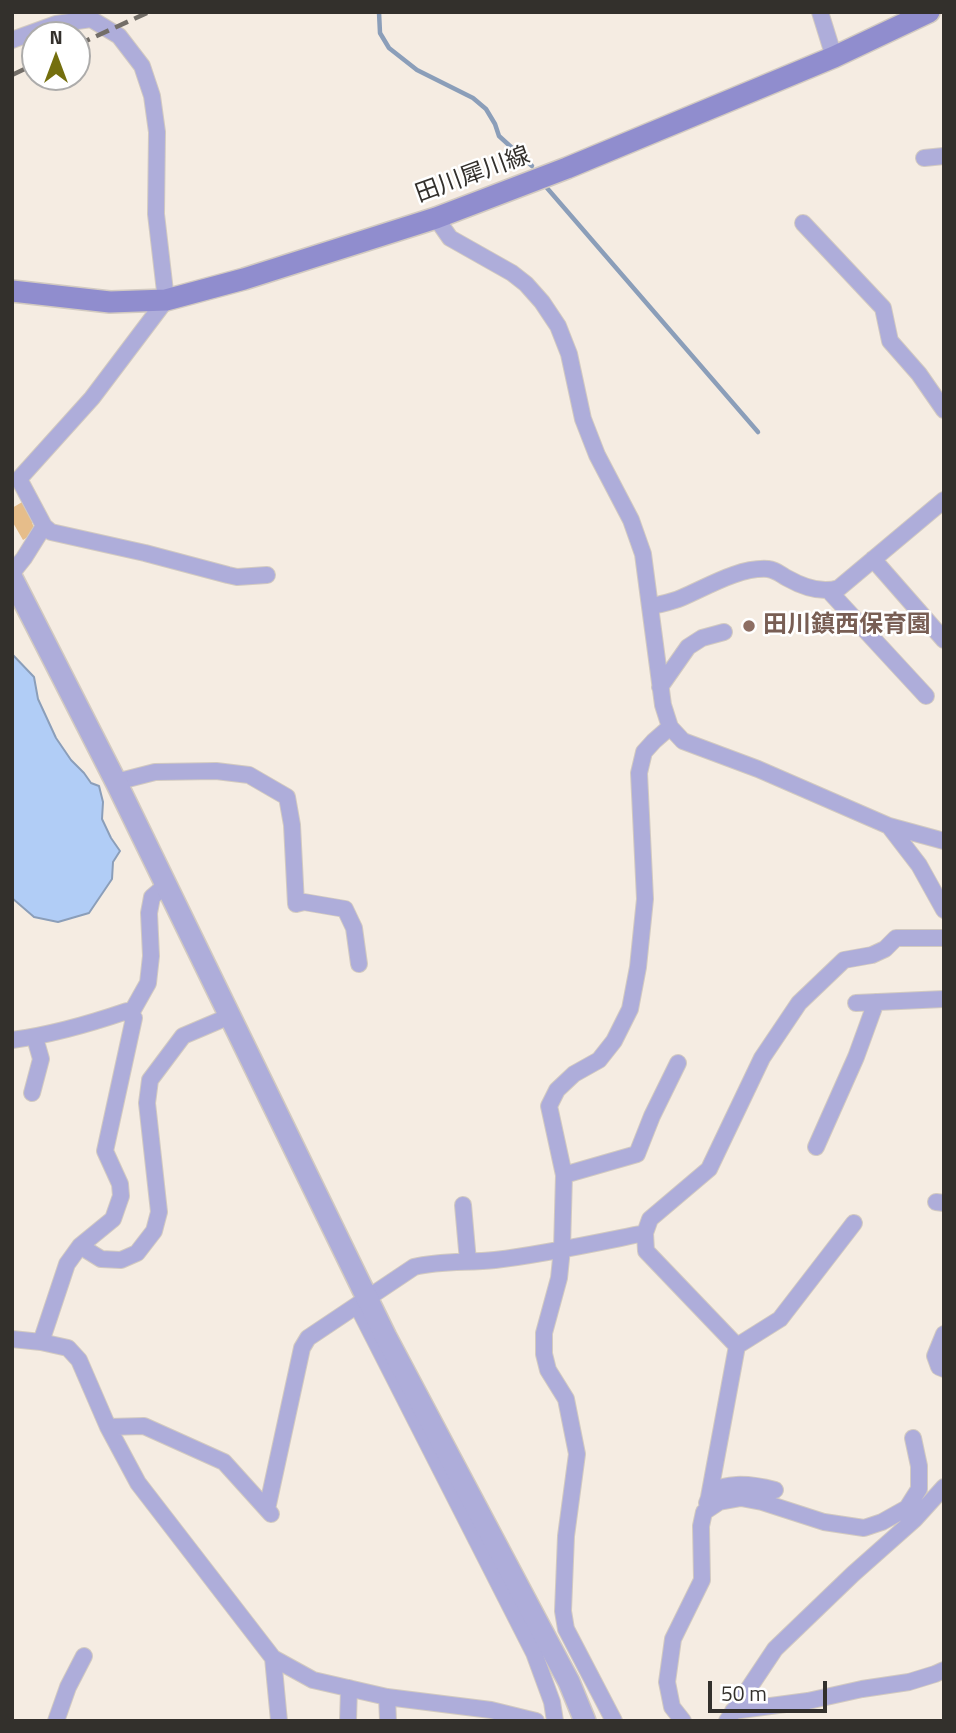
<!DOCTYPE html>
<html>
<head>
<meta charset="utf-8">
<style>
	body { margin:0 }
	#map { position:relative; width:956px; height:1733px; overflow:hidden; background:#f5ece2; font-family:"Titillium Web",sans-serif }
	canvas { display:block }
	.frame { position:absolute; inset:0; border:14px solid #33302c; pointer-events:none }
	.north { position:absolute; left:21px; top:21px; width:70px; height:70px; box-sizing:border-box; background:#fff; border:2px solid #adacab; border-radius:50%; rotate:0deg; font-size:19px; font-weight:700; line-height:28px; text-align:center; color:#33302c }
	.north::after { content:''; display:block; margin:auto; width:24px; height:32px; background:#746f0e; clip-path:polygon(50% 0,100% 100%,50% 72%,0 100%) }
	.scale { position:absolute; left:708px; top:1681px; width:119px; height:32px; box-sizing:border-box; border:4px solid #33302c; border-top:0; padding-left:9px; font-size:21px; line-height:24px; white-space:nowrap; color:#33302c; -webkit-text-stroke:5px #fff; paint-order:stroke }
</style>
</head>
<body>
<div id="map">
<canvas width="956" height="1733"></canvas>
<div class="frame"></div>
<div class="north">N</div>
<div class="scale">50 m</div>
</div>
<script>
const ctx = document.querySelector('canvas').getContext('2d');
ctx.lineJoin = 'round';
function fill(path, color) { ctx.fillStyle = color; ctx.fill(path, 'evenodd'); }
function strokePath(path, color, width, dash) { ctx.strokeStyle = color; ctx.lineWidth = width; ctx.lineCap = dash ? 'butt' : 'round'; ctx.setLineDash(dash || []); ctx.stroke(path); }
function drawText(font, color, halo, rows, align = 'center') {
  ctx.font = font + ' "Titillium Web","Noto Sans JP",sans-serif'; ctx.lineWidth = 5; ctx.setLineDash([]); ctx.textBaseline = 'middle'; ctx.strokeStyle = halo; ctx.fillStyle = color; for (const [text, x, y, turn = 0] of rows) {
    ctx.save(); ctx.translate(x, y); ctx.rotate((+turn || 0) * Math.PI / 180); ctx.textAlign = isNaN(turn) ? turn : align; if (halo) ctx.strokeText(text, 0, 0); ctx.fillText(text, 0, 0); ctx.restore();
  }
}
const water = new Path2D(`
	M 12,654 L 34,677 L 38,699 L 56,738 L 71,760 L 84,773 L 91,783 L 99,786 L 103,802 L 102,819 L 111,838 L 120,851 L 113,862 L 112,879 L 89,913 L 58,922 L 34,917 L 12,898 Z`);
fill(water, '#b1cdf6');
strokePath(water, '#8b9eb9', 2);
strokePath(new Path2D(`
	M 379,12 L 380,33 L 389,48 L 417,70 L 473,98 L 486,109 L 495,124 L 499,136 L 532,166
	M 547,188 L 758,432`), '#8b9eb9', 4.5);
fill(new Path2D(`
	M 24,501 L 35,521 L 32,523 L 35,529 L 34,533 L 23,540 L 12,521 L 12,508 Z`), '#e6bd8a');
const minor = new Path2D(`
	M 820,12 L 834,57
	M 12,40 L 56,24 L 91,19 L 119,36 L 142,66 L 152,96 L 157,132 L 156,214 L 166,300 L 92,398 L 19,479 L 44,526 L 24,558 L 12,573
	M 924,158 L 944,156
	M 436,218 L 450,238 L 512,273 L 526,284 L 542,302 L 558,326 L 569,354 L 583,419 L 597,455 L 631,520 L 643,554 L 663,705 L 670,727 L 683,741 L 758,769 L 889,826 L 944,841
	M 803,223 L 883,308 L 890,341 L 919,374 L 944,410
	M 44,526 L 51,532 L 145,553 L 228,575 L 237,577 L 267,575
	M 873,559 L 944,640
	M 829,591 L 926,696
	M 650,607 C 660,604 672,602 681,598 C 707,587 739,567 768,569 C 776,570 780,574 787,578 C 803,587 821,594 839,588 L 944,500
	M 660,687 L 688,647 L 702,638 L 724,632
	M 116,782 L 155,772 L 216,771 L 249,775 L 287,797 L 292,825 L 296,904 L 304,902 L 345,909 L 354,928 L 359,964
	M 889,826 L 919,865 L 944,910
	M 856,1003 L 944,999
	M 130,1015 L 148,983 L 151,956 L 149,913 L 152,897 L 166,885
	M 12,1040 C 51,1035 89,1024 127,1011 L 134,1018 L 105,1151 L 120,1184 L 121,1196 L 113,1219 L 80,1246 L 67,1264 L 41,1342
	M 32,1093 L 41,1059 L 35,1038
	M 816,1147 L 856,1057 L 876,1002
	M 564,1175 L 637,1154 L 652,1116 L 678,1063
	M 936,1202 L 944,1203
	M 463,1205 L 468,1261
	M 80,1246 L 101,1259 L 121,1260 L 137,1253 L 154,1231 L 159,1212 L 147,1103 L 150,1080 L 183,1036 L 230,1016
	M 357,1305 L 534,1653 L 552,1702 L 555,1721
	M 944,1334 L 935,1356 L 939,1367 L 944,1369
	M 12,1339 L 41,1342 L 68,1348 L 79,1360 L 108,1427 L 138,1483 L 273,1658 L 313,1680 L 387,1697 L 491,1710 L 536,1721
	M 737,1346 L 780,1319 L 854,1223
	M 108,1427 L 144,1426 L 224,1462 L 271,1514
	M 709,1497 L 737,1346 L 646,1251 L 645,1233 L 650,1219 L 709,1169 L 762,1058 L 799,1003 L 844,960 L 872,955 L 885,949 L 896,938 L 944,938
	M 707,1503 C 714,1477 756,1485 775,1490
	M 267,1509 L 302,1348 L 308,1338 L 414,1267 C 440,1260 468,1263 495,1260 C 545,1254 595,1243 645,1233
	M 273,1658 L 279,1721
	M 387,1697 L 388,1721
	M 733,1711 L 808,1701 L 862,1689 L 909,1682 L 935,1674 L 944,1670
	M 56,1721 L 68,1687 L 84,1656
	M 348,1721 L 349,1688
	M 614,1721 L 566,1629 L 563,1611 L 566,1536 L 577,1454 L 566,1399 L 548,1370 L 544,1354 L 544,1333 L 559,1278 L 562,1249 L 564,1175 L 549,1106 L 557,1090 L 574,1074 L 599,1060 L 614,1041 L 630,1009 L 638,967 L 645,899 L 639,773 L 644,752 L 654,741 L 670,727
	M 683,1721 L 672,1707 L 667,1682 L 673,1639 L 702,1580 L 701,1526 L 704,1512 L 719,1502 L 741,1498 L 762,1502 L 824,1522 L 864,1528 L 882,1522 L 907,1508 L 919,1489 L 919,1466 L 913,1438
	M 727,1721 L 775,1649 L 853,1574 L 915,1519 L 944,1487`);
const tertiary = new Path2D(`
	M 12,578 L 116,782 L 386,1337 L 569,1682 L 585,1721`);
const secondary = new Path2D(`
	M 12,291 L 110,302 L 166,300 L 244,279 L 436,218 L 567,168 L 834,57 L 929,12`);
strokePath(minor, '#d2cac1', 18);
strokePath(tertiary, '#d2cac1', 24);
strokePath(secondary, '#d2cac1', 24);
strokePath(minor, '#aeadda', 16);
strokePath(tertiary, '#aeadda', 21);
strokePath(secondary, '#908dce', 21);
strokePath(new Path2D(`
	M 77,45 L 149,12
	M 12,75 L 35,64`), '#736e68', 4.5, [14, 7]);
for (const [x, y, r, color] of [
	[749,626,7,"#8d6e63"]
]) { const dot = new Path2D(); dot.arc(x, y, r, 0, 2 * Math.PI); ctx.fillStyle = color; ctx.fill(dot); strokePath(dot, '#fff', 2.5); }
drawText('24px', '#33302c', '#fff', [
	["田川犀川線",473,176,-20]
]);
drawText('bold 24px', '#785e54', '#fff', [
	["田川鎮西保育園",763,626]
], 'left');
</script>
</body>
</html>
